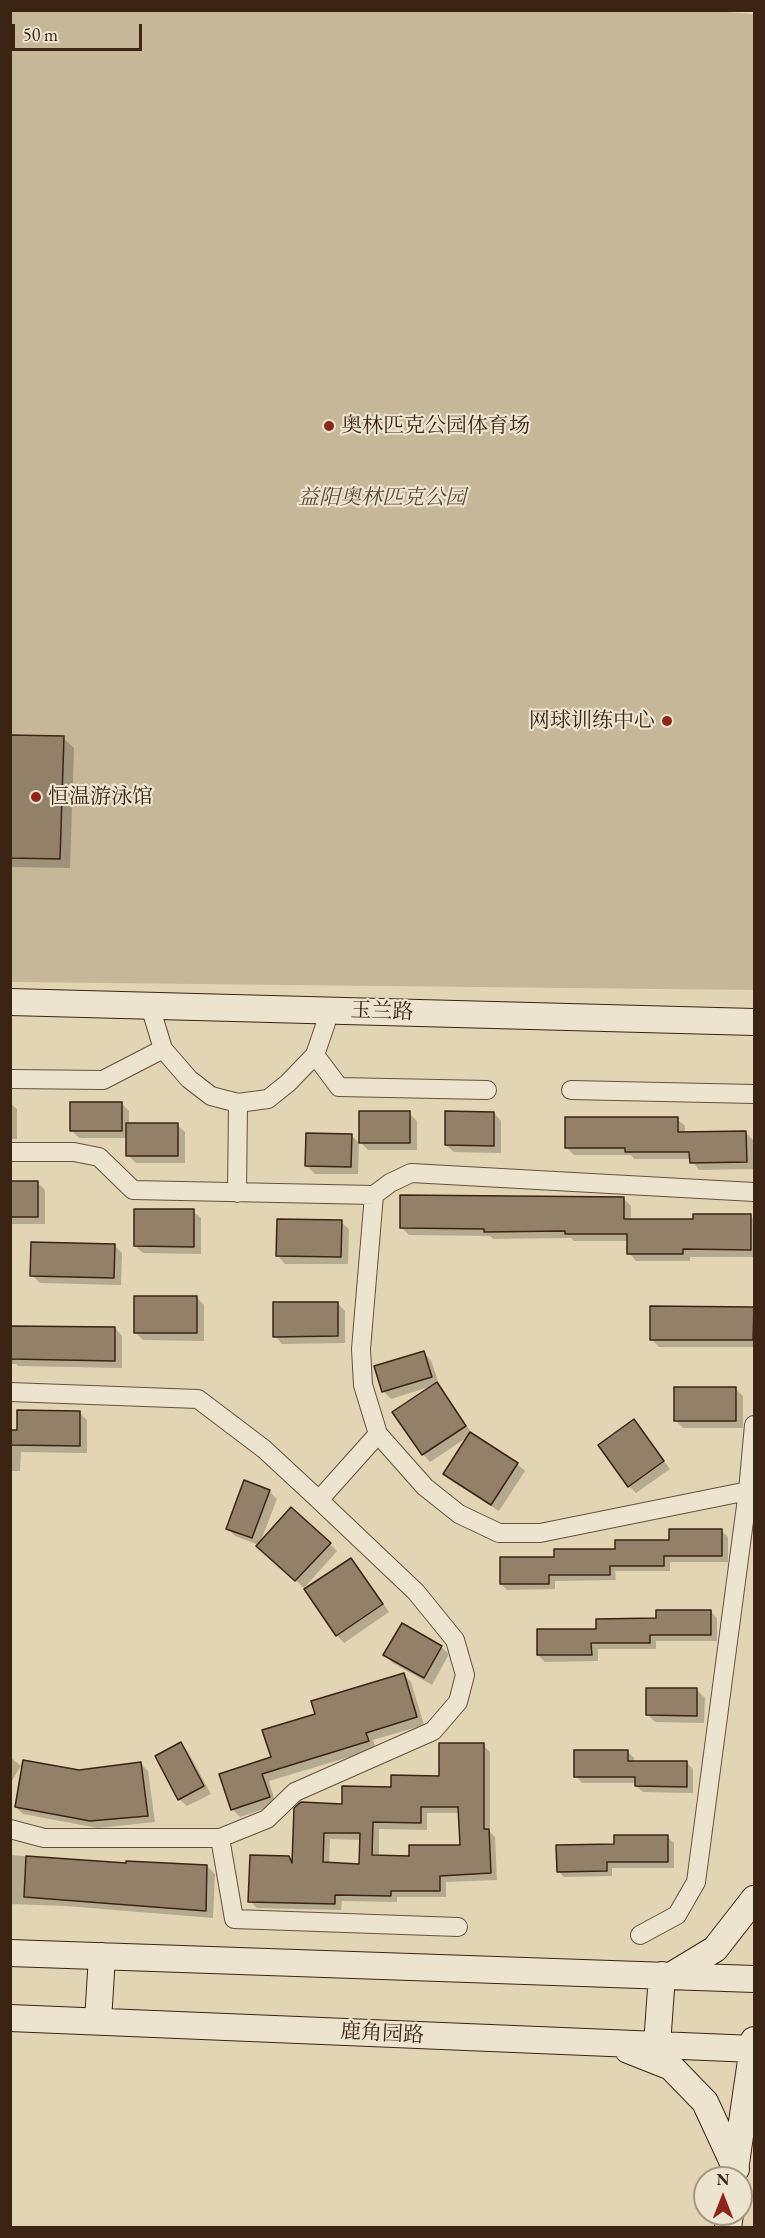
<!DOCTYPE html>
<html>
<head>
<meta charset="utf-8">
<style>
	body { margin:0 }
	#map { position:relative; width:765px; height:2238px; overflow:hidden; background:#e2d5b4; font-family:"EB Garamond",serif }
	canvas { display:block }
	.frame { position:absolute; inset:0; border:12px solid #3c2415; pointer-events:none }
	.north { position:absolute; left:693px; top:2166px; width:60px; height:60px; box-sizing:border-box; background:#ece4ce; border:2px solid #a69784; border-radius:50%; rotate:0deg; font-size:16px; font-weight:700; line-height:24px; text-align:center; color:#3c2415 }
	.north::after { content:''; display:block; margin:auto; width:21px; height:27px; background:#8f2418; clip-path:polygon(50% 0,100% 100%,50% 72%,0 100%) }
	.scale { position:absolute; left:12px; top:24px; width:130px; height:27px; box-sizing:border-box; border:3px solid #3c2415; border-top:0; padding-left:8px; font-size:18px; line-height:21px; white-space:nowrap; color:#3c2415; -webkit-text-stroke:4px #ece4ce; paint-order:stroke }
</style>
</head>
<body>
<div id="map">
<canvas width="765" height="2238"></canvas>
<div class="frame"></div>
<div class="north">N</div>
<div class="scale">50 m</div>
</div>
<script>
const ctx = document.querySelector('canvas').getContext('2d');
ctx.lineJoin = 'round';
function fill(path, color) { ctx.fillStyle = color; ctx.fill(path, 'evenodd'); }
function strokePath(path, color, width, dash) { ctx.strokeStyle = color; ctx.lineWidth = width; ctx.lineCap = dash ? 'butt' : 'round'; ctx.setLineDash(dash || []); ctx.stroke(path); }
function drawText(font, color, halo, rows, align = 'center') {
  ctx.font = font + ' "EB Garamond","Noto Serif SC",serif'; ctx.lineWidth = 4.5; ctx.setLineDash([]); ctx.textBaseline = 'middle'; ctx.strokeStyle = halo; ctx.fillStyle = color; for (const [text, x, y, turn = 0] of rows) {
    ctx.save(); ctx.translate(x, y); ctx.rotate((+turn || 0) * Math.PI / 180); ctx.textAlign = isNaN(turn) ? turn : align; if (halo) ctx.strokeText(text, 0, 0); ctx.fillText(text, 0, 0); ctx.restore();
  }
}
fill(new Path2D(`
	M 698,10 L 754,14 L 754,990 L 11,982 L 11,11 Z`), '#c6b799');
fill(new Path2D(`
	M 10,737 L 63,738 L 74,748 L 70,868 L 10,867 Z
	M 10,1103 L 17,1109 L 17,1139 L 10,1139 Z
	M 121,1103 L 129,1111 L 129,1125 L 177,1125 L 185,1132 L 185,1163 L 136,1163 L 128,1155 L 128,1138 L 79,1138 L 71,1130 Z
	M 409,1113 L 417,1121 L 417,1150 L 368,1150 L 360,1142 Z
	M 494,1113 L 501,1121 L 501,1153 L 454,1152 L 446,1145 Z
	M 677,1119 L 685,1126 L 685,1134 L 746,1133 L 753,1140 L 754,1169 L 699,1170 L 691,1159 L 634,1159 L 631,1155 L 574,1155 L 567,1148 Z
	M 351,1135 L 359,1143 L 358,1174 L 315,1174 L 307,1166 Z
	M 10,1183 L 38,1183 L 45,1190 L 45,1224 L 10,1224 Z
	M 623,1198 L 631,1206 L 631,1221 L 694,1221 L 750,1216 L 754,1220 L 754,1257 L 690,1257 L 690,1261 L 636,1261 L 629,1253 L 629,1241 L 574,1241 L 571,1238 L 493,1239 L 490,1236 L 409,1235 L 401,1227 Z
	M 193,1211 L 201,1218 L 201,1254 L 143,1253 L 135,1246 Z
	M 341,1222 L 349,1229 L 348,1264 L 285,1264 L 278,1256 Z
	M 114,1245 L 122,1253 L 121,1285 L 40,1283 L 32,1275 Z
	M 197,1298 L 204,1305 L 204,1341 L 143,1340 L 135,1332 Z
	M 337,1303 L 345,1311 L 345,1343 L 282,1344 L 275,1336 Z
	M 753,1308 L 754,1347 L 659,1347 L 651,1339 Z
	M 10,1327 L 115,1328 L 122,1336 L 122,1368 L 18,1366 L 16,1364 L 10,1364 Z
	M 424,1353 L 431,1360 L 439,1384 L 437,1385 L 444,1392 L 473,1435 L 517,1464 L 525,1471 L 499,1511 L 452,1481 L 445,1473 L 469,1436 L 430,1462 L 423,1454 L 432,1386 L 391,1399 L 383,1391 Z
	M 735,1388 L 743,1396 L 743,1428 L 683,1428 L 676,1421 Z
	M 80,1413 L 87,1420 L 87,1453 L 21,1452 L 20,1471 L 10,1471 L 10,1431 L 18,1432 Z
	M 634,1421 L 670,1469 L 636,1493 L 629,1486 Z
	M 269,1491 L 277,1499 L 260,1543 L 330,1544 L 337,1551 L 304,1588 L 266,1553 L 259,1545 L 235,1536 L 228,1529 Z
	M 722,1531 L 728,1537 L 728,1562 L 670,1562 L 670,1571 L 615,1571 L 616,1580 L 555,1581 L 555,1589 L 507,1590 L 501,1584 L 556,1558 L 616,1550 Z
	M 350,1560 L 358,1567 L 389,1612 L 344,1643 L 337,1635 Z
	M 710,1611 L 717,1618 L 717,1641 L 656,1641 L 656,1649 L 598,1649 L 598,1661 L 545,1662 L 538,1655 L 597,1630 Z
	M 441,1647 L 449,1654 L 432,1685 L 393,1663 L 385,1655 Z
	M 404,1675 L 411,1682 L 424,1725 L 373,1740 L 376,1749 L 269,1781 L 276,1805 L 240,1817 L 232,1809 L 273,1758 L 317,1715 Z
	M 697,1690 L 705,1698 L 704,1723 L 655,1722 L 648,1715 Z
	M 181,1744 L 188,1752 L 211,1794 L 187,1806 L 179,1799 Z
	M 483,1745 L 490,1752 L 490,1832 L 495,1837 L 497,1880 L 446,1882 L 446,1897 L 397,1897 L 397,1902 L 342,1901 L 341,1910 L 257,1908 L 250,1901 L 289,1858 L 293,1862 L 343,1805 L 392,1788 L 441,1777 ZM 427,1813 L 460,1813 L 461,1847 L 411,1857 L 379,1856 L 379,1829 L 427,1830 ZM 330,1839 L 361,1840 L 361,1865 L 329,1864 Z
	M 627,1751 L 634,1758 L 634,1762 L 687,1763 L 693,1769 L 693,1793 L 643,1792 L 636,1786 L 636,1783 L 582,1783 L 576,1776 Z
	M 10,1757 L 21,1766 L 10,1784 Z
	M 141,1764 L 148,1771 L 155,1822 L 98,1828 L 23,1814 L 16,1807 Z
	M 667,1837 L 674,1843 L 674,1868 L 612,1868 L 612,1876 L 564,1877 L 558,1871 L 615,1846 Z
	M 10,1855 L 128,1865 L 207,1866 L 215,1874 L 213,1918 L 66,1906 L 10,1904 Z`), '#0003');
const building = new Path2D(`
	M 10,735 L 64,736 L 60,859 L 10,858 Z
	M 70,1102 L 122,1102 L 122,1131 L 70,1131 Z
	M 359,1111 L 410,1111 L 410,1143 L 359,1143 Z
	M 445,1111 L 494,1112 L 494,1146 L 445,1145 Z
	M 565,1117 L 678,1117 L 678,1132 L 746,1131 L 747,1162 L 690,1163 L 689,1152 L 625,1152 L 625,1148 L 565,1148 Z
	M 126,1123 L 178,1123 L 178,1156 L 126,1156 Z
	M 306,1133 L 352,1134 L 351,1167 L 305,1166 Z
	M 10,1181 L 38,1181 L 38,1217 L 10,1217 Z
	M 400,1195 L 624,1197 L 624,1219 L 693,1219 L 693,1214 L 751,1214 L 751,1250 L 683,1249 L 683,1254 L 627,1254 L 627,1234 L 565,1234 L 565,1231 L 484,1232 L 484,1229 L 400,1228 Z
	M 134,1209 L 194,1209 L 194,1247 L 134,1246 Z
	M 277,1219 L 342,1220 L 341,1257 L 276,1256 Z
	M 31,1242 L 115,1244 L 114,1278 L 30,1276 Z
	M 134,1296 L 197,1296 L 197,1333 L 134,1333 Z
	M 273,1302 L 338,1302 L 338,1336 L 273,1337 Z
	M 650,1306 L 754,1307 L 753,1340 L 650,1340 Z
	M 10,1326 L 115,1327 L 115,1361 L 10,1359 Z
	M 424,1351 L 432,1377 L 382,1392 L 374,1366 Z
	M 437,1382 L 466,1426 L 422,1455 L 392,1412 Z
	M 674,1387 L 736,1387 L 736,1421 L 674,1421 Z
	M 17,1410 L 80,1411 L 80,1446 L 10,1445 L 10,1430 L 17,1430 Z
	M 634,1419 L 664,1461 L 628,1487 L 598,1445 Z
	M 470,1432 L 518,1463 L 491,1505 L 443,1474 Z
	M 244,1480 L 270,1490 L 252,1538 L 226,1529 Z
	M 291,1507 L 331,1543 L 295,1581 L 256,1546 Z
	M 669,1529 L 722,1529 L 722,1556 L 664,1556 L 664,1566 L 610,1566 L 610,1575 L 549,1575 L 549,1584 L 500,1584 L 500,1557 L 554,1557 L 554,1549 L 615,1549 L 615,1540 L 669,1540 Z
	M 351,1558 L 383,1604 L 336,1636 L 304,1589 Z
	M 656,1610 L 711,1610 L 711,1635 L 650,1635 L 650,1643 L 591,1643 L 592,1655 L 537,1655 L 537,1629 L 596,1629 L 596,1619 L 656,1618 Z
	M 402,1623 L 442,1646 L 424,1678 L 383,1655 Z
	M 404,1673 L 417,1717 L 366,1733 L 369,1741 L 262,1774 L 270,1797 L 231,1810 L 219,1774 L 271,1757 L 262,1730 L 315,1714 L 311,1701 Z
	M 646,1688 L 697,1688 L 697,1716 L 646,1715 Z
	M 181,1742 L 204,1786 L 178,1800 L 155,1756 Z
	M 439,1743 L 484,1743 L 484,1829 L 489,1829 L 491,1873 L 440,1876 L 440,1891 L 391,1891 L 391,1896 L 335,1895 L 335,1904 L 248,1902 L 250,1855 L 289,1856 L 292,1863 L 294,1808 L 301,1802 L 342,1804 L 342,1786 L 391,1787 L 391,1775 L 439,1776 ZM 421,1807 L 458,1807 L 460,1845 L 409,1845 L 409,1856 L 372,1855 L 373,1822 L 421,1823 ZM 324,1833 L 360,1833 L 359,1864 L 323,1862 Z
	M 574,1750 L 628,1750 L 628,1761 L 687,1761 L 687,1787 L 635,1786 L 635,1777 L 574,1777 Z
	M 23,1760 L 79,1770 L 141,1762 L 148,1816 L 90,1821 L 15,1807 Z
	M 614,1835 L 668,1835 L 668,1862 L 607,1862 L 607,1871 L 557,1872 L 556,1845 L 614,1844 Z
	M 26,1856 L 126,1863 L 126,1861 L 207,1865 L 206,1911 L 24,1897 Z`);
fill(building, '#928068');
strokePath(building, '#3c2415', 1.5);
const street = new Path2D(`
	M 150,1006 L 163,1049 L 189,1079 L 211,1096 L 238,1103 L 268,1099 L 288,1083 L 315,1055 L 330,1011
	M 315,1055 L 339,1087 L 487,1090
	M 10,1079 L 103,1080 L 163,1049
	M 571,1090 L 754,1094
	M 10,1152 L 74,1152 L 99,1157 L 133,1190 L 374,1195 L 361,1349 L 363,1385 L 378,1434 L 319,1500 L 264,1449 L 198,1399 L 10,1392
	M 237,1193 L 238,1103
	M 374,1195 L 390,1183 L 411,1173 L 754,1192
	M 378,1434 L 425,1487 L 459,1514 L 499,1533 L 540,1533 L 748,1491 L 754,1425
	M 10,1829 L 44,1838 L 220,1838 L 267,1819 L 295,1792 L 433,1731 L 458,1702 L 465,1675 L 455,1640 L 416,1592 L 319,1500
	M 220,1838 L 234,1919 L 458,1927
	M 640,1935 L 677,1915 L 696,1882 L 748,1491`);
const secondary = new Path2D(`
	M 10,1002 L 754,1022
	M 10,1953 L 754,1979
	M 672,1975 L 715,1949 L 754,1899
	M 10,2018 L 754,2049
	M 98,2021 L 102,1956
	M 657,2045 L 662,1975
	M 628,2050 L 671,2067 L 705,2102 L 736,2169
	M 735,2170 L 754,2040
	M 728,2228 L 730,2214`);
strokePath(street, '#66503d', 20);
strokePath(secondary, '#3c2415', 28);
strokePath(street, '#ece4ce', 18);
strokePath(secondary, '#ece4ce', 26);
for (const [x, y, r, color] of [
	[329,426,6,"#8f2418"],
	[667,721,6,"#8f2418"],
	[36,797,6,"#8f2418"]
]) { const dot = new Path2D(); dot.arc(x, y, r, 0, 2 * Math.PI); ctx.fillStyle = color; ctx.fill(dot); strokePath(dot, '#ece4ce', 2); }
drawText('21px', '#3c2415', '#ece4ce', [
	["奥林匹克公园体育场",341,426],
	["网球训练中心",655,721,"right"],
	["恒温游泳馆",48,797]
], 'left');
drawText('italic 21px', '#5e4936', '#ece4ce', [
	["益阳奥林匹克公园",382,498]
]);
drawText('21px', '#3c2415', '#ece4ce', [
	["玉兰路",382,1012,2],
	["鹿角园路",382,2034,3]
]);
</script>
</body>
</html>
